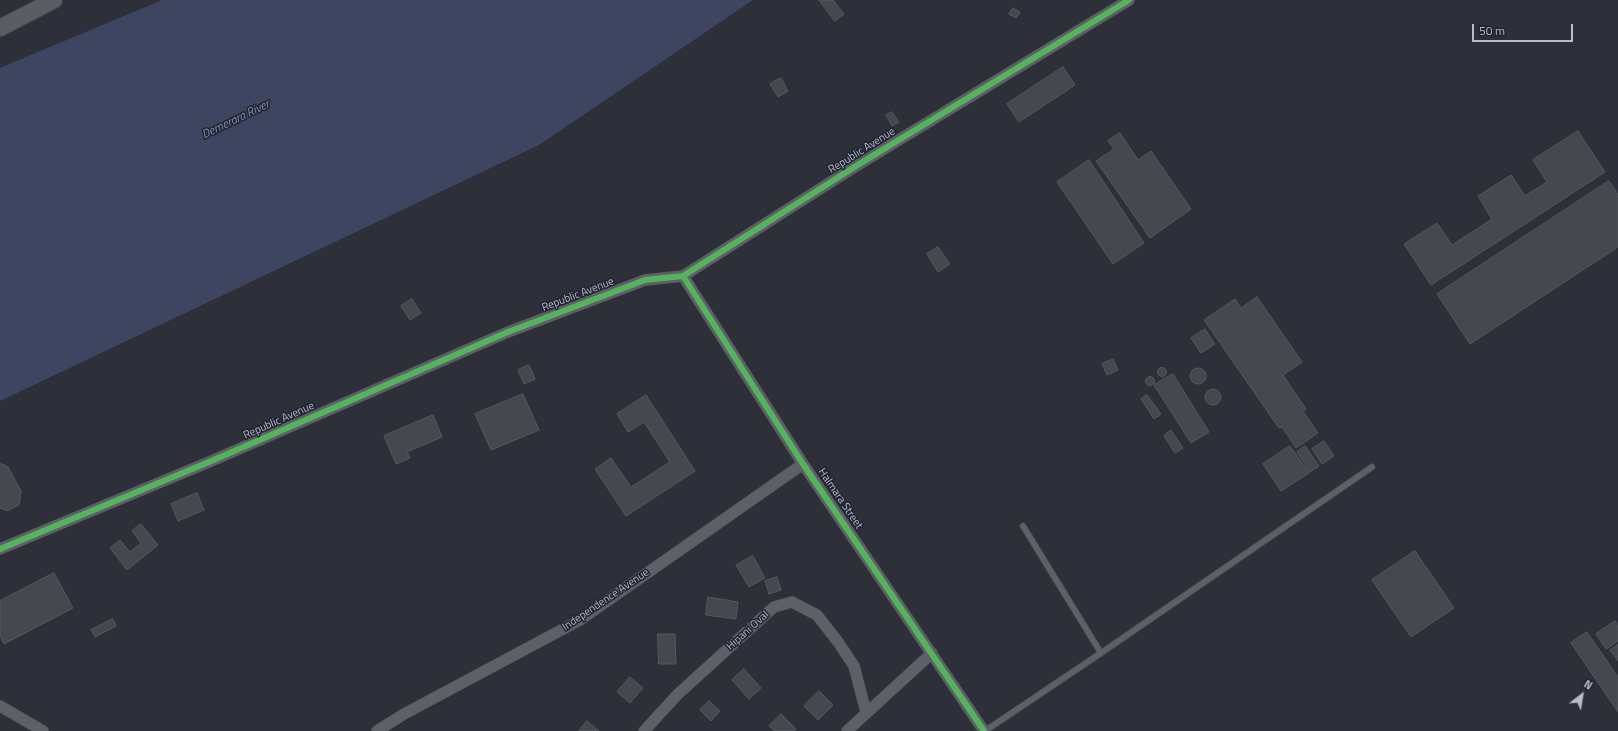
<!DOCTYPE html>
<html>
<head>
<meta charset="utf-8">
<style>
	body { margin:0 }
	#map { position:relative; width:1618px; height:731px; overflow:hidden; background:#2d3039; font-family:"Titillium Web",sans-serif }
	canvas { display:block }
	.north { position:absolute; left:1562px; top:675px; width:40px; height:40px; -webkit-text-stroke:3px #212433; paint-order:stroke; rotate:31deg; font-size:11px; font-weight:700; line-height:16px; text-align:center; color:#b9bbc9 }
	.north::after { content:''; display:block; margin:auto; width:14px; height:18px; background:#b9bbc9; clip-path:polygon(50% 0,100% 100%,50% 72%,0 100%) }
	.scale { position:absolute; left:1472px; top:24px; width:101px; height:18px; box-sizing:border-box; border:2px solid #b9bbc9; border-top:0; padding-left:5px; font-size:12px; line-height:14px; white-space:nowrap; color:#b9bbc9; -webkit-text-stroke:3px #212433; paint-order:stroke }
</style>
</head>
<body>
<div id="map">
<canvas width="1618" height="731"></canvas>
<div class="north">N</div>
<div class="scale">50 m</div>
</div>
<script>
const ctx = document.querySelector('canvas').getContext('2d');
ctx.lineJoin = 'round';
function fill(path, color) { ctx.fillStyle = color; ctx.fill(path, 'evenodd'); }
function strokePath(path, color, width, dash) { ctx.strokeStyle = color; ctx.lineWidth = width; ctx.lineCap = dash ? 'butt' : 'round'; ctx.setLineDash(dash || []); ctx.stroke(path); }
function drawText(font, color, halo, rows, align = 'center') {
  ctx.font = font + ' "Titillium Web",sans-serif'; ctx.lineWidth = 3; ctx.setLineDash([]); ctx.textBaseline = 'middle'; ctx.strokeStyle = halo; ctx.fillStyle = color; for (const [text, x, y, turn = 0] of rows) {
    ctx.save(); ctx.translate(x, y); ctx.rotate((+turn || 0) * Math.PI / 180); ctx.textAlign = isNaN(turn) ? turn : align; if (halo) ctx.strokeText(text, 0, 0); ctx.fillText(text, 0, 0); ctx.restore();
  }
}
fill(new Path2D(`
	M 162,0 L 753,0 L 539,145 L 0,401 L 0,68 Z`), '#3e4561');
const building = new Path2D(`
	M 819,0 L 833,0 L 844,14 L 835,21 Z
	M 1013,8 L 1020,12 L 1016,18 L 1009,14 Z
	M 1063,67 L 1075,85 L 1019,122 L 1007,104 Z
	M 781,78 L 788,91 L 778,97 L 770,84 Z
	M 892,112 L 899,122 L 892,126 L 886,115 Z
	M 1578,131 L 1605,172 L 1431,285 L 1404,244 L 1437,223 L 1452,245 L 1492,219 L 1478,196 L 1511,175 L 1525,196 L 1547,182 L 1533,160 Z
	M 1120,133 L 1138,160 L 1151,151 L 1191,209 L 1150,238 L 1096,161 L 1114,149 L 1108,141 Z
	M 1089,160 L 1144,243 L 1113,264 L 1057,182 Z
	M 1609,181 L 1618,194 L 1618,247 L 1470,344 L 1437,294 Z
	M 938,247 L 950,264 L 938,272 L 927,254 Z
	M 1257,297 L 1302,362 L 1283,375 L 1306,409 L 1303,411 L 1318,433 L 1296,448 L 1282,427 L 1279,428 L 1204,320 L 1235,299 L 1241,308 Z
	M 412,299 L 421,313 L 410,320 L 401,306 Z
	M 1205,329 L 1215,344 L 1201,353 L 1191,338 Z
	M 1113,359 L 1118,370 L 1107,375 L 1102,364 Z
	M 529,365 L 535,379 L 524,384 L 518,370 Z
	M1157.5 372a4.5 4.5 0 1 1 9 0a4.5 4.5 0 1 1-9 0Z
	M1190 376a8 8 0 1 1 16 0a8 8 0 1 1-16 0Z
	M 1173,374 L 1209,432 L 1191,443 L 1154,385 Z
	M1145.5 381a4.5 4.5 0 1 1 9 0a4.5 4.5 0 1 1-9 0Z
	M1205 397a8 8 0 1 1 16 0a8 8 0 1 1-16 0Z
	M 523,394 L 539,430 L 491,450 L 475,414 Z
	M 646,395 L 695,471 L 626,516 L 595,469 L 611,458 L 631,487 L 670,462 L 644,422 L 628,432 L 617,414 Z
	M 1147,395 L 1161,414 L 1154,419 L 1141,399 Z
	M 433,415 L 442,437 L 407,452 L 410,458 L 396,464 L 384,436 Z
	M 1171,430 L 1183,448 L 1175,453 L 1164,436 Z
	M 1324,441 L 1334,456 L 1322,464 L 1312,449 Z
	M 1290,446 L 1309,473 L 1281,491 L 1263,464 Z
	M 1305,446 L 1319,466 L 1310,472 L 1297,452 Z
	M 0,463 L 8,467 L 21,491 L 19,505 L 7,511 L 0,508 Z
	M 197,493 L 204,510 L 178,521 L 171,504 Z
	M 141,524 L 158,545 L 127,570 L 110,548 L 120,540 L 130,552 L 141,543 L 132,531 Z
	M 1415,551 L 1454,608 L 1411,637 L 1372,580 Z
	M 753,556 L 765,578 L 749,587 L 736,565 Z
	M 54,573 L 73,608 L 4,644 L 0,636 L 0,601 Z
	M 777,577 L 781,590 L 769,594 L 765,581 Z
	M 708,597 L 738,602 L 736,619 L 706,615 Z
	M 113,619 L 116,626 L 95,637 L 91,630 Z
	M 1615,621 L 1618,626 L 1618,641 L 1606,649 L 1596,634 Z
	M 1587,632 L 1618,677 L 1618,712 L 1571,643 Z
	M 658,634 L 675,634 L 676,664 L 659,664 Z
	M 1618,645 L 1618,661 L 1610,650 Z
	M 744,669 L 761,688 L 749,699 L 732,680 Z
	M 630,677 L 643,688 L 630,703 L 617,692 Z
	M 819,691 L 833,705 L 818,720 L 804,706 Z
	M 709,701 L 720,711 L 711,721 L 700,710 Z
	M 781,714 L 796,729 L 794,731 L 775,731 L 769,726 Z
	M 587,721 L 599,731 L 579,731 Z`);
fill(building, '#464850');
strokePath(building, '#565861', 1);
const lane = new Path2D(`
	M 1023,526 L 1101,653
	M 985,731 L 1101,653 L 1372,467`);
const street = new Path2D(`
	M 683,276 L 803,464 L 984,731
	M 0,549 L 209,462 L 508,332 L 645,280 L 683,276 L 856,166 L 1129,0
	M 0,706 L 43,731
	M 377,731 L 404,714 L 580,620 L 803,464
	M 644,731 L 678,694 L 774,607 L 792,602 L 817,615 L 838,642 L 854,666 L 866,712
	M 847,731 L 932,653`);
const secondary = new Path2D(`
	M 0,28 L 54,0`);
strokePath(lane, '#494b52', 7);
strokePath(street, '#494b52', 12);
strokePath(secondary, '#494b52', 18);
strokePath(lane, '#5e5f67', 5.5);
strokePath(street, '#5e5f67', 11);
strokePath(secondary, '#5b5d65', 16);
strokePath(new Path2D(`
	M 683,276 L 803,464 L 984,731
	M 0,549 L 209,462 L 508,332 L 645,280 L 683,276 L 856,166 L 1129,0`), '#56b35d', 6);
drawText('11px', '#b9bbc9', '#212433', [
	["Republic Avenue",862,151,-32],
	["Republic Avenue",578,295,-21],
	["Republic Avenue",279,421,-24],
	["Halmara Street",840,499,56],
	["Independence Avenue",606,600,-34],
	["Hipani Oval",748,631,-42]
]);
drawText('italic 12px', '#848cac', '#212433', [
	["Demerara River",236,120,-26]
]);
</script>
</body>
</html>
